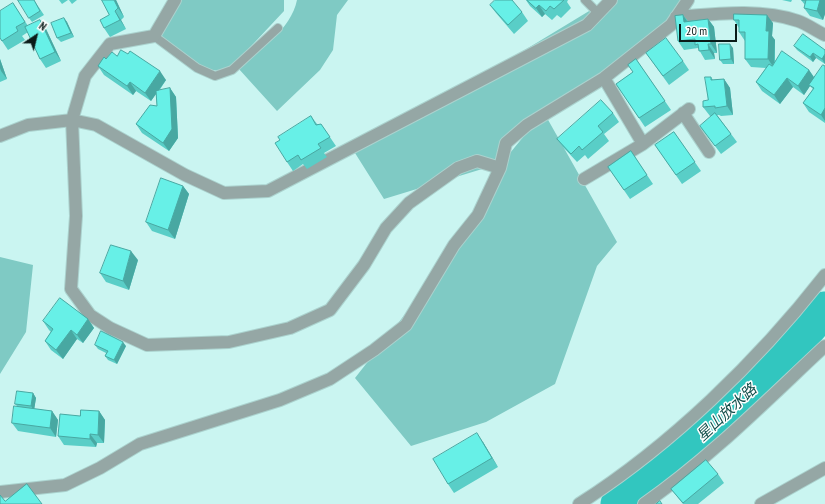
<!DOCTYPE html>
<html>
<head>
<meta charset="utf-8">
<style>
	body { margin:0 }
	#map { position:relative; width:825px; height:504px; overflow:hidden; background:#caf5f1; font-family:"PT Sans Narrow",sans-serif }
	canvas { display:block }
	.north { position:absolute; left:16px; top:16px; width:40px; height:40px; -webkit-text-stroke:3px #fff; paint-order:stroke; rotate:35deg; font-size:11px; font-weight:700; line-height:16px; text-align:center; color:#0a1b19 }
	.north::after { content:''; display:block; margin:auto; width:14px; height:18px; background:#0a1b19; clip-path:polygon(50% 0,100% 100%,50% 72%,0 100%) }
	.scale { position:absolute; left:679px; top:24px; width:58px; height:18px; box-sizing:border-box; border:2px solid #0a1b19; border-top:0; padding-left:5px; font-size:12px; line-height:14px; white-space:nowrap; color:#0a1b19; -webkit-text-stroke:3px #fff; paint-order:stroke }
</style>
</head>
<body>
<div id="map">
<canvas width="825" height="504"></canvas>
<div class="north">N</div>
<div class="scale">20 m</div>
</div>
<script>
const ctx = document.querySelector('canvas').getContext('2d');
ctx.lineJoin = 'round';
function fill(path, color) { ctx.fillStyle = color; ctx.fill(path, 'evenodd'); }
function strokePath(path, color, width, dash) { ctx.strokeStyle = color; ctx.lineWidth = width; ctx.lineCap = dash ? 'butt' : 'round'; ctx.setLineDash(dash || []); ctx.stroke(path); }
function drawText(font, color, halo, rows, align = 'center') {
  ctx.font = font + ' "PT Sans Narrow","Noto Sans JP",sans-serif'; ctx.lineWidth = 3; ctx.setLineDash([]); ctx.textBaseline = 'middle'; ctx.strokeStyle = halo; ctx.fillStyle = color; for (const [text, x, y, turn = 0] of rows) {
    ctx.save(); ctx.translate(x, y); ctx.rotate((+turn || 0) * Math.PI / 180); ctx.textAlign = isNaN(turn) ? turn : align; if (halo) ctx.strokeText(text, 0, 0); ctx.fillText(text, 0, 0); ctx.restore();
  }
}
fill(new Path2D(`
	M 175,0 L 284,0 L 284,11 L 227,72 L 197,68 L 156,32 Z
	M 297,0 L 348,0 L 337,15 L 333,50 L 320,70 L 277,111 L 238,68 C 259,50 291,30 297,0 Z
	M 604,0 L 684,0 L 671,25 L 547,118 L 617,242 L 597,266 L 555,384 L 486,422 L 411,446 L 355,378 L 435,276 L 510,153 L 524,136 L 504,151 L 492,166 L 384,199 L 355,153 L 599,5 Z
	M 0,257 L 33,265 L 26,332 L 0,374 Z`), '#7fcac4');
strokePath(new Path2D(`
	M 618,504 C 650,481 681,457 711,431 C 753,394 789,351 825,309`), '#32c6bf', 35);
const lane = new Path2D(`
	M 585,0 L 599,14
	M 154,36 L 197,68 L 215,76 L 232,70 L 278,28`);
const street = new Path2D(`
	M 175,0 L 154,36 L 110,44 L 85,76 L 72,120 L 76,216 L 71,289 L 90,315 L 110,328 L 147,345 L 229,342 L 290,328 L 330,310 L 364,265 L 386,228 L 409,203 L 458,168 L 477,161 L 500,168
	M 676,17 C 714,14 761,8 798,21 C 807,24 816,31 825,35
	M 604,78 L 643,144 L 689,109
	M 683,113 L 709,152
	M 0,136 L 28,125 L 72,120 L 96,125 L 185,175 L 224,193 L 268,191 L 587,25 L 611,0
	M 584,179 L 643,144
	M 0,492 L 65,485 L 100,468 L 140,444 L 280,400 L 330,379 L 374,350 L 406,325 L 454,245 L 478,215 L 500,168 L 506,143 L 527,125 L 604,78 L 671,25 L 688,0
	M 579,504 C 670,446 758,361 825,275
	M 644,504 C 710,458 767,400 825,346
	M 761,504 L 825,468`);
strokePath(lane, '#abd2ce', 10);
strokePath(street, '#abd2ce', 14);
strokePath(lane, '#95a7a5', 8);
strokePath(street, '#95a7a5', 12);
fill(new Path2D(`
	M 34,0 L 44,15 L 32,22 L 29,18 Z
	M 59,0 L 68,0 L 62,4 Z
	M 69,0 L 77,0 L 72,4 Z
	M 116,0 L 124,17 L 121,20 L 126,29 L 110,37 L 104,28 Z
	M 526,0 L 568,0 L 567,2 L 571,8 L 561,18 L 557,15 L 552,20 L 545,14 L 542,17 L 530,6 Z
	M 782,0 L 792,0 L 791,2 Z
	M 801,0 L 825,0 L 825,14 L 823,20 L 810,16 L 804,8 L 805,5 Z
	M 13,3 L 28,26 L 40,20 L 46,29 L 61,61 L 46,68 L 40,59 L 28,32 L 22,36 L 25,40 L 8,50 L 0,38 Z
	M 490,5 L 522,12 L 528,21 L 514,34 L 496,13 Z
	M 734,14 L 773,23 L 772,36 L 775,40 L 775,62 L 809,70 L 814,77 L 825,66 L 825,123 L 809,112 L 803,103 L 813,89 L 810,86 L 804,95 L 793,87 L 780,104 L 762,91 L 756,82 L 766,68 L 751,67 L 745,59 L 745,41 L 739,32 L 739,28 L 734,20 Z
	M 683,15 L 688,21 L 708,19 L 714,27 L 717,53 L 714,53 L 715,59 L 705,60 L 698,48 L 684,50 L 678,41 Z
	M 64,18 L 67,22 L 74,37 L 61,42 L 57,38 Z
	M 794,46 L 825,50 L 825,64 L 816,58 L 813,62 L 797,50 Z
	M 733,48 L 734,64 L 723,64 L 720,60 Z
	M 646,53 L 683,61 L 689,70 L 669,85 Z
	M 117,56 L 166,80 L 159,91 L 170,88 L 176,97 L 178,138 L 169,151 L 142,133 L 136,124 L 157,106 L 156,94 L 151,101 L 136,91 L 133,95 L 104,75 L 98,66 L 106,59 Z
	M 0,59 L 7,79 L 0,82 Z
	M 636,59 L 671,110 L 645,127 L 616,84 L 633,72 Z
	M 711,77 L 713,80 L 724,79 L 730,88 L 733,115 L 721,116 L 719,115 L 717,115 L 737,142 L 721,154 L 700,126 L 712,116 L 710,116 L 703,107 L 708,100 Z
	M 613,113 L 619,122 L 604,134 L 609,141 L 588,159 L 585,155 L 577,162 L 563,147 L 557,139 Z
	M 311,116 L 317,124 L 321,124 L 336,146 L 324,153 L 327,157 L 307,169 L 303,164 L 293,171 L 287,162 L 280,140 Z
	M 674,132 L 701,171 L 682,184 L 655,145 Z
	M 631,151 L 653,184 L 630,199 L 608,167 Z
	M 183,186 L 189,194 L 175,239 L 152,231 L 146,222 Z
	M 138,260 L 129,290 L 106,282 L 100,273 Z
	M 88,319 L 94,328 L 83,343 L 77,339 L 63,359 L 51,350 L 45,341 L 51,332 L 49,330 L 43,321 Z
	M 95,345 L 126,346 L 117,364 L 108,360 L 105,356 L 106,353 L 98,349 Z
	M 33,393 L 36,398 L 34,409 L 52,411 L 58,420 L 56,437 L 18,431 L 12,423 L 17,406 L 15,404 Z
	M 99,411 L 105,420 L 104,443 L 97,443 L 96,447 L 64,445 L 58,436 L 80,416 Z
	M 483,442 L 498,467 L 454,493 L 448,484 Z
	M 718,474 L 724,483 L 698,504 L 683,504 L 671,489 Z`), '#59cec7');
fill(new Path2D(`
	M 114,0 L 116,0 L 124,17 L 118,8 Z
	M 820,0 L 825,0 L 825,14 L 823,20 L 817,11 Z
	M 539,5 L 545,14 L 542,17 L 536,8 Z
	M 115,11 L 121,20 L 126,29 L 120,20 Z
	M 683,15 L 689,24 L 684,22 Z
	M 767,15 L 773,23 L 772,36 L 775,40 L 774,68 L 768,59 L 766,31 Z
	M 64,18 L 67,22 L 74,37 L 71,33 Z
	M 708,19 L 714,27 L 717,53 L 711,44 Z
	M 40,20 L 46,29 L 61,61 L 55,52 Z
	M 708,44 L 714,53 L 715,59 L 709,50 Z
	M 730,44 L 733,48 L 734,64 L 731,59 Z
	M 813,53 L 816,58 L 813,62 L 810,57 Z
	M 825,54 L 825,64 L 822,59 Z
	M 0,59 L 7,79 L 1,71 L 0,68 Z
	M 809,70 L 815,79 L 809,85 L 810,86 L 804,95 L 798,86 Z
	M 160,71 L 166,80 L 151,101 L 145,93 Z
	M 787,78 L 793,87 L 780,104 L 774,95 Z
	M 724,79 L 730,88 L 733,115 L 727,106 Z
	M 130,82 L 136,91 L 133,95 L 127,86 Z
	M 170,88 L 176,97 L 178,138 L 169,151 L 163,143 Z
	M 825,108 L 825,121 L 821,115 Z
	M 183,186 L 189,194 L 175,239 L 168,230 Z
	M 131,251 L 138,260 L 129,290 L 123,281 Z
	M 88,319 L 94,328 L 83,343 L 77,335 Z
	M 71,330 L 77,339 L 63,359 L 56,350 Z
	M 123,342 L 126,346 L 117,364 L 114,360 Z
	M 33,393 L 36,398 L 34,411 L 31,406 Z
	M 52,411 L 58,420 L 56,437 L 50,428 Z
	M 99,411 L 105,420 L 104,443 L 98,435 Z
	M 477,433 L 483,442 L 498,467 L 492,458 Z
	M 90,434 L 97,443 L 96,447 L 90,439 Z`), '#48a8a2');
const building = new Path2D(`
	M 18,0 L 34,0 L 40,11 L 29,18 Z
	M 102,0 L 114,0 L 118,8 L 115,11 L 120,20 L 104,28 L 100,20 L 109,15 Z
	M 495,0 L 512,0 L 522,12 L 508,25 L 490,5 Z
	M 527,0 L 564,0 L 554,9 L 550,6 L 546,11 L 539,5 L 536,8 Z
	M 802,0 L 820,0 L 817,11 L 804,8 L 806,0 Z
	M 13,3 L 25,22 L 16,27 L 18,31 L 2,41 L 0,38 L 0,11 Z
	M 734,14 L 767,15 L 766,31 L 769,31 L 768,59 L 745,59 L 745,32 L 739,32 L 739,20 L 734,20 Z
	M 683,15 L 684,22 L 708,19 L 711,44 L 708,44 L 709,50 L 699,51 L 698,44 L 695,45 L 695,39 L 678,41 L 675,16 Z
	M 64,18 L 71,33 L 57,38 L 51,23 Z
	M 40,20 L 55,52 L 40,59 L 25,27 Z
	M 803,34 L 825,50 L 825,54 L 822,59 L 813,53 L 810,57 L 794,46 Z
	M 666,38 L 683,61 L 663,76 L 646,53 Z
	M 719,44 L 730,44 L 731,59 L 720,60 Z
	M 121,50 L 128,54 L 130,51 L 160,71 L 145,93 L 130,82 L 127,86 L 98,66 L 104,57 L 106,59 L 112,52 L 117,56 Z
	M 782,51 L 809,70 L 798,86 L 787,78 L 774,95 L 756,82 L 769,64 L 772,66 Z
	M 636,59 L 665,101 L 639,118 L 616,84 L 633,72 L 628,65 Z
	M 823,65 L 825,66 L 825,108 L 821,115 L 803,103 L 814,88 L 809,85 Z
	M 705,77 L 711,77 L 711,80 L 724,79 L 727,106 L 715,108 L 715,106 L 703,107 L 703,101 L 708,100 Z
	M 170,88 L 172,129 L 163,143 L 136,124 L 150,105 L 157,106 L 156,91 Z
	M 601,100 L 613,113 L 598,126 L 603,132 L 582,150 L 579,146 L 571,154 L 557,139 Z
	M 715,113 L 731,134 L 715,146 L 700,126 Z
	M 311,116 L 316,125 L 321,124 L 330,137 L 318,144 L 321,148 L 301,160 L 298,155 L 287,162 L 275,143 L 280,140 L 278,137 Z
	M 674,132 L 695,162 L 676,175 L 655,145 Z
	M 631,151 L 647,175 L 624,190 L 608,167 Z
	M 161,178 L 183,186 L 168,230 L 146,222 Z
	M 111,245 L 131,251 L 123,281 L 100,273 Z
	M 60,298 L 88,319 L 77,335 L 71,330 L 56,350 L 45,341 L 53,329 L 43,321 Z
	M 101,331 L 123,342 L 114,360 L 105,356 L 108,351 L 95,345 Z
	M 17,391 L 33,393 L 31,406 L 15,404 Z
	M 14,406 L 52,411 L 50,428 L 12,423 Z
	M 81,410 L 99,411 L 98,435 L 90,434 L 90,439 L 58,436 L 60,414 L 80,416 Z
	M 477,433 L 492,458 L 448,484 L 433,459 Z
	M 706,460 L 718,474 L 683,503 L 671,489 Z
	M 27,484 L 42,504 L 0,504 L 0,495 L 5,501 Z
	M 660,501 L 662,504 L 656,504 Z`);
fill(building, '#67f0e7');
strokePath(building, '#48a8a2', 1);
drawText('italic 15px', '#124f4b', '#fff', [
	["星山放水路",727,413,-43]
]);
</script>
</body>
</html>
